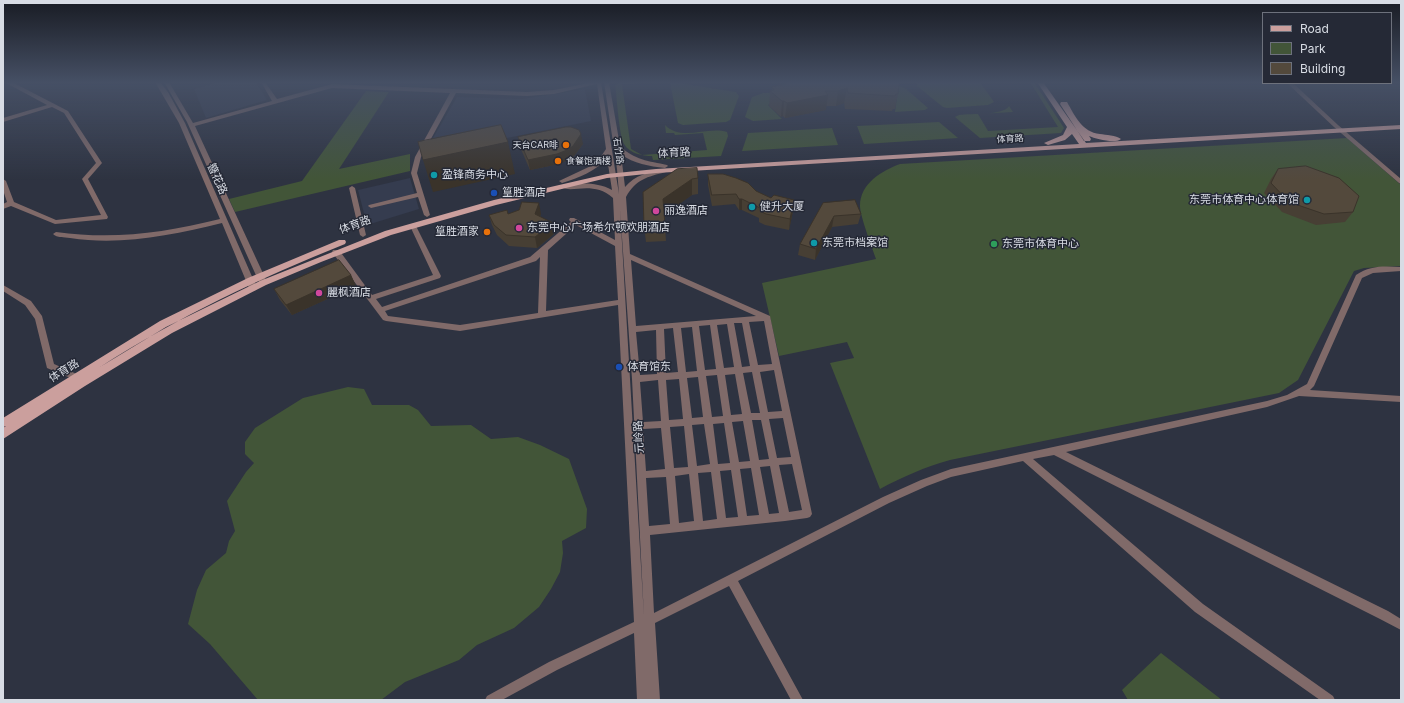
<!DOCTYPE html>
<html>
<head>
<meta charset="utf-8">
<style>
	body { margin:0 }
	#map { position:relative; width:1404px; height:703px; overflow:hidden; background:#2e3341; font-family:Inter,sans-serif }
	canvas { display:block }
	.frame { position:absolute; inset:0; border:4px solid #d8dce4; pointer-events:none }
	.legend { position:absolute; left:1262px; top:12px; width:130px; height:72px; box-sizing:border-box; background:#252936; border:1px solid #6d717c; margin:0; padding:5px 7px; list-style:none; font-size:12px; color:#d8dce4 }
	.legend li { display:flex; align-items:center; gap:8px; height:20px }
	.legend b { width:20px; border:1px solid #6d717c }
</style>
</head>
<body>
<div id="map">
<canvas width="1404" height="703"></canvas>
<div class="frame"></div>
<ul class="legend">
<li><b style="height:5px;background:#cb9f9d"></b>Road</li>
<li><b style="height:11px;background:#425538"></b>Park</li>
<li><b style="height:11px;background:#53493c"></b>Building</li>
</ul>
</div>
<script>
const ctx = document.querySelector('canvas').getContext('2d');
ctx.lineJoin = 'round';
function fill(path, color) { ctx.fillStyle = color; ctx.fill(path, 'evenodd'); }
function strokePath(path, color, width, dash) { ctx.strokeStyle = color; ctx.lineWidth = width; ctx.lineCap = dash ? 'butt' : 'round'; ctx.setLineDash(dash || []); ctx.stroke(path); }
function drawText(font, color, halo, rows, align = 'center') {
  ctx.font = font + ' Inter,"Noto Sans SC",sans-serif'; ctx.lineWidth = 3; ctx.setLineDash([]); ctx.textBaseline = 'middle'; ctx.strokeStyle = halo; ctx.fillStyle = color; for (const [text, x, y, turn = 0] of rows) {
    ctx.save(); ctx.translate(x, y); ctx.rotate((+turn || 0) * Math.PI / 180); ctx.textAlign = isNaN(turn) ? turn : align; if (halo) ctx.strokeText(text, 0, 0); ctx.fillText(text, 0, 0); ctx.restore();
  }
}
fill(new Path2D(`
	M 220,82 L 256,82 L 267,100 L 206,118 L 194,89 Z
	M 585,89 L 591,121 L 423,155 L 457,97 L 522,99 Z
	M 410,178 L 419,209 L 367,225 L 358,190 Z`), '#353c4f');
fill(new Path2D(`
	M 621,82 L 657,82 L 622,84 L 631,149 L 642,155 L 707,150 L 703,133 L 675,135 L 674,133 L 666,133 L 665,125 C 682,142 706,126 727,132 L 728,136 L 721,156 L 653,160 L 652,156 C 643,156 630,154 624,144 C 619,135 617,98 615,85 Z
	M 673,82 L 736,92 L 739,96 L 730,120 L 726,122 L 683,125 L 678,123 L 670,83 Z
	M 917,82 L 980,82 L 994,102 L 988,105 L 947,108 L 943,107 L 917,86 Z
	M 1030,82 L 1034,82 L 1064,128 L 1061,133 L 980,138 L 955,117 L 959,115 C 971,113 1003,116 1009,106 L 1013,112 L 978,114 L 988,131 L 1058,127 Z
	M 899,86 L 905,88 L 928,108 L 925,110 L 895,112 L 897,97 L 893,97 L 771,104 L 768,105 L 782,119 L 753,121 L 745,117 L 752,97 L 763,93 Z
	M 366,91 L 389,92 L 339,169 L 410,154 L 410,171 L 235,212 L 229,199 L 302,181 Z
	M 939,122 L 958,138 L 864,144 L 857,126 Z
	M 832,128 L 838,145 L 742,151 L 748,133 Z
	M 1347,138 L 1401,185 L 1401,266 L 1364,268 L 1354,271 L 1298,380 L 1279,393 L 950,460 C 925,467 902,477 880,489 L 830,363 L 854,358 L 847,342 L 779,356 L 762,283 L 876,259 C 872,247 860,216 860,206 C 860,183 882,171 900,164 Z
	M 348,387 L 364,389 L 372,405 L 409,405 L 418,410 L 431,426 L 471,425 L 491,439 L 518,437 L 540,445 L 569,459 L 587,509 L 586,528 L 562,541 L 563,553 L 560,572 L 551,589 L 539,607 L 514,628 L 477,645 L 459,660 L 405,682 L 381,700 L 258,700 L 210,644 L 188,624 L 197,590 L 206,570 L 226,553 L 229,541 L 235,531 L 227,501 L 246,472 L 254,463 L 245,454 L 245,442 L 255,428 L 303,398 Z
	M 1161,653 L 1222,700 L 1128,700 L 1122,690 Z`), '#425538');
fill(new Path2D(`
	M 9,82 L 12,82 L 68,111 L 102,163 L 88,179 L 108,217 L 107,219 L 55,224 L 11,206 L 3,209 L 3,204 L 7,202 L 3,190 L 3,179 L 6,181 L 14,202 L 56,220 L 101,215 L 82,179 L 96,163 L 64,113 L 52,107 L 3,122 L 3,118 L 47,105 L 8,84 L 7,83 Z
	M 155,82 L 160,82 L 168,92 L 185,123 L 257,288 L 256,290 L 253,291 L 249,288 L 222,223 C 172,235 121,246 70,238 C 64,237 57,238 53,234 L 56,232 C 114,240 163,233 220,219 L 179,123 Z
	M 164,82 L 169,82 L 193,123 L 272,101 L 261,82 L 265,82 L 277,99 L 332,84 L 527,92 L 554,90 L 593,82 L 601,82 L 619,194 L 617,169 L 604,82 L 609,82 L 620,146 C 634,160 649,161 667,165 L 668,166 L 665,168 C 649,166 634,164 621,154 L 625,187 C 635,175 649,172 664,169 L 667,171 L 666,172 C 647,177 636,179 626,197 L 630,254 L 770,316 L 812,514 L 810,517 L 807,518 L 785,521 L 650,535 L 654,613 L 883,497 L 921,480 L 951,469 L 1267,401 L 1287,395 L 1307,384 L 1356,275 C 1370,265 1385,266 1401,267 L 1401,271 L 1373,273 L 1362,278 L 1314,386 L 1310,390 L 1401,396 L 1401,402 L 1299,396 L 1267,407 L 1066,452 L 1388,611 L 1401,619 L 1401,630 L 1380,619 L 1054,455 L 1033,459 L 1203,604 L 1333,696 L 1335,700 L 1320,700 L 1195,612 L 1023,461 L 951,477 L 927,486 L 889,503 L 738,581 L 803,700 L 791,700 L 729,586 L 655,623 L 660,700 L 637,700 L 634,633 L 557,670 L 502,700 L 485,700 L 487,696 L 549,662 L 634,622 L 618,305 L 460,331 L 386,321 L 383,320 L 332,252 L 333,250 L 339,250 L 372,295 L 433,275 L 410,226 L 411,224 L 415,224 L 441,276 L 440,278 L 376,299 L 382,307 L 530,257 L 571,222 L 569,220 L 570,218 L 574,218 L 615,240 L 613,198 C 593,180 571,194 562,187 L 565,185 C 581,183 597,182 612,190 L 607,158 C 596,171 579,178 562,183 L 559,181 L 593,165 L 602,155 L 606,149 L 597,84 L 554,94 L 527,96 L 456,93 L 421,157 L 417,173 L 430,215 L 427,217 L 424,215 L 418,197 L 371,208 L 368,206 L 369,205 L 417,193 L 411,173 L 415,157 L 450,93 L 332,88 L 195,126 L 267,282 L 263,285 L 259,282 L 187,122 ZM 620,209 L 632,379 L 644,617 ZM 576,225 L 615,246 L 618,300 L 546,311 L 548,250 ZM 540,257 L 538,313 L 460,325 L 388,316 L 385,311 L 536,261 ZM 631,260 L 756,316 L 636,326 ZM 764,321 L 772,364 L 758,365 L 749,322 ZM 734,323 L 742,323 L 750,366 L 742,367 ZM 727,324 L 734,367 L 724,368 L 717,325 ZM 710,325 L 716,369 L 705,370 L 699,326 ZM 692,327 L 697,371 L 686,372 L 681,328 ZM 673,328 L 678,372 L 666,373 L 664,329 ZM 656,330 L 657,374 L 640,375 L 636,332 ZM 774,370 L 782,411 L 768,412 L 760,372 ZM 752,372 L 760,413 L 751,413 L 743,373 ZM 735,374 L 742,414 L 731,415 L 725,375 ZM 717,375 L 723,416 L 712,417 L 706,376 ZM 698,377 L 703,417 L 692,418 L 687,378 ZM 679,379 L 683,419 L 669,420 L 666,380 ZM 658,380 L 661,421 L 643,422 L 640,382 ZM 783,418 L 791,457 L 777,458 L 769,419 ZM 752,420 L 761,420 L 769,459 L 759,460 ZM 743,421 L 750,461 L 739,462 L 732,422 ZM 724,423 L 730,463 L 718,464 L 713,424 ZM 704,424 L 710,464 L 697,466 L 692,425 ZM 684,426 L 688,467 L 674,468 L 670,427 ZM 661,428 L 665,469 L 646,471 L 643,429 ZM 792,464 L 802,510 L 789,512 L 779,465 ZM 770,466 L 779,513 L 769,514 L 760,467 ZM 751,468 L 759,515 L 747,516 L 740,469 ZM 731,470 L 738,517 L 726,518 L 720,471 ZM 711,472 L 717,519 L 703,521 L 698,473 ZM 689,474 L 694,521 L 679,523 L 675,476 ZM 666,477 L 670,524 L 649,526 L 646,478 Z
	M 1287,83 L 1293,83 L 1338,125 L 1401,179 L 1401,184 L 1399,183 L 1334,127 Z
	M 352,186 L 355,188 L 366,235 L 363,237 L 360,235 L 349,188 Z
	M 3,285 L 31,301 L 42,316 L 54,364 L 79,375 L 80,377 L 79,379 L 73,379 L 47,368 L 35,319 L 25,305 L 3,291 Z`), '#806a69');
fill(new Path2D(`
	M 1037,82 L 1043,82 L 1086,143 L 1401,125 L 1401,129 L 656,173 L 607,178 L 496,205 L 391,235 L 321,262 L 266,285 L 172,333 L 85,386 L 3,439 L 3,428 L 6,426 L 3,427 L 3,418 L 160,321 L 248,278 L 339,240 L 345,240 L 346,242 L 345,244 C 260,278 178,317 100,367 L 166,327 L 260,281 L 385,231 L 494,200 L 607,174 L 656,169 L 1079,144 L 1072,134 L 1065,140 L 1048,145 L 1044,143 L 1063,135 L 1067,127 Z
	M 1061,102 L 1067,102 C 1075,116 1082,132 1100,134 C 1106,135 1116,135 1121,139 C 1115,144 1096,139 1089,136 L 1091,139 L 1090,141 L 1084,141 L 1060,104 Z`), '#cb9f9d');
fill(new Path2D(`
	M 797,82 L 898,94 L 895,109 L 893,109 L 892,111 L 845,109 L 844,103 L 836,106 L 826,106 L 826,110 L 785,118 L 783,116 L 781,117 L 769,106 L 770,91 L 772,90 L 772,87 Z
	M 518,137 L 583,144 L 574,156 L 568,160 L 559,164 L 530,170 L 520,147 Z
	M 677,169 L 698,178 L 698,194 L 692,195 L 664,214 L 666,241 L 646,242 L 644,226 Z
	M 1278,169 L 1353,212 L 1345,222 L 1316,225 L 1282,212 L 1264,193 L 1271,179 Z
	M 708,174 L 771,198 L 794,200 L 793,211 L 789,230 L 765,225 L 759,222 L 759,218 L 742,210 L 739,210 L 735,204 L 712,206 L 708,185 Z
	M 823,203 L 861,214 L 858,224 L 832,227 L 815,260 L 798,255 L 800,244 Z
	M 508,214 L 541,214 L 540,216 L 555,233 L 537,248 L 509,246 L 497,235 L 492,225 L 489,215 Z
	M 351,275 L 356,286 L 292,315 L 280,300 L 274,289 Z`), '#473f34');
fill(new Path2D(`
	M 847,88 L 844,103 L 836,106 L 838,91 Z
	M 828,95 L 826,110 L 785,118 L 787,103 Z
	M 782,101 L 784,101 L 783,116 L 781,117 Z
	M 581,134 L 583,144 L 574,156 L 568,160 L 559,164 L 530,170 L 528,160 Z
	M 508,142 L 515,174 L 433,192 L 423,160 Z
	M 692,179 L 692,195 L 664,215 L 663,199 Z
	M 739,199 L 742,199 L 742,210 L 739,210 Z
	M 794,200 L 793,211 L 789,230 L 790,219 Z
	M 539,203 L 541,214 L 537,224 L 535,214 Z
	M 834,216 L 832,227 L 815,260 L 816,249 Z
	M 553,223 L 555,233 L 537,248 L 535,237 Z
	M 351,275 L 356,286 L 292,315 L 286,305 Z`), '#3a332a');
const building = new Path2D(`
	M 797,82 L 899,82 L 898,94 L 896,94 L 895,96 L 848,93 L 847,88 L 838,91 L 825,91 L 828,95 L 787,103 L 784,101 L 782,101 L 770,91 L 774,90 L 772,87 Z
	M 501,125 L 508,142 L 423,160 L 418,142 Z
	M 566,127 L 571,127 L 579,130 L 581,134 L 573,146 L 567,150 L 557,154 L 528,160 L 518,137 Z
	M 1306,166 L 1339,178 L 1359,196 L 1353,212 L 1324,214 L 1289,202 L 1271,183 L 1278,169 Z
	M 697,168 L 698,178 L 692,179 L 663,199 L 665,225 L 644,226 L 643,192 L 677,169 Z
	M 708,174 L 723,174 L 736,178 L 748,183 L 756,191 L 771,198 L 774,195 L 794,200 L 790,219 L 766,214 L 760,211 L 762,209 L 742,199 L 739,199 L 736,194 L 712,195 Z
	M 855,200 L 861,214 L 834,216 L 816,249 L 800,244 L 823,203 Z
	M 522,202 L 539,203 L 535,214 L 553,223 L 535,237 L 506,235 L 494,225 L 489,215 L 507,210 L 508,214 L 519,210 Z
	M 339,260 L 351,275 L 286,305 L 274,289 Z`);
fill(building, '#53493c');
strokePath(building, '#3a332a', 1);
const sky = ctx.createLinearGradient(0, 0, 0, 180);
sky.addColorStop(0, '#191c24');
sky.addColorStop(0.46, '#465065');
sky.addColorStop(1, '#46506500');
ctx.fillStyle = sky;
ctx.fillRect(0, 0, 1404, 180);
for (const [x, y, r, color] of [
	[566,145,4,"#e8710a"],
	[558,161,4,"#e8710a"],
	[434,175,4,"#0f9aa8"],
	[494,193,4,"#1a4fb4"],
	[1307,200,4,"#0f9aa8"],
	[752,207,4,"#0f9aa8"],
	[656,211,4,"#d1479c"],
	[519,228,4,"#d1479c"],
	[487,232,4,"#e8710a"],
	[814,243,4,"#0f9aa8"],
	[994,244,4,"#2e9e5b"],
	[319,293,4,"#d1479c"],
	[619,367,4,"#1a4fb4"]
]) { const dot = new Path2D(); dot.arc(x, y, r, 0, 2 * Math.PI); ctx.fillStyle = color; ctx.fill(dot); strokePath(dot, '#252936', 1.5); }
drawText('9px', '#d8dce4', '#252936', [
	["体育路",1010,139,-3],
	["石竹路",618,151,82]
]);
drawText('9px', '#d8dce4', '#252936', [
	["天台CAR啡",558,145],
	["食餐饱酒楼",566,161,"left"]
], 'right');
drawText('11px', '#d8dce4', '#252936', [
	["体育路",674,153,-3],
	["簪花路",217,179,66],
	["体育路",355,225,-20],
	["体育路",64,371,-32],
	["元岭路",639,437,-93]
]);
drawText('11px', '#d8dce4', '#252936', [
	["盈锋商务中心",442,175],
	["篁胜酒店",502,193],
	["东莞市体育中心体育馆",1299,200,"right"],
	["健升大厦",760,207],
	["丽逸酒店",664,211],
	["东莞中心广场希尔顿欢朋酒店",527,228],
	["篁胜酒家",479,232,"right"],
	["东莞市档案馆",822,243],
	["东莞市体育中心",1002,244],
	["麗枫酒店",327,293],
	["体育馆东",627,367]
], 'left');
</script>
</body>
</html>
